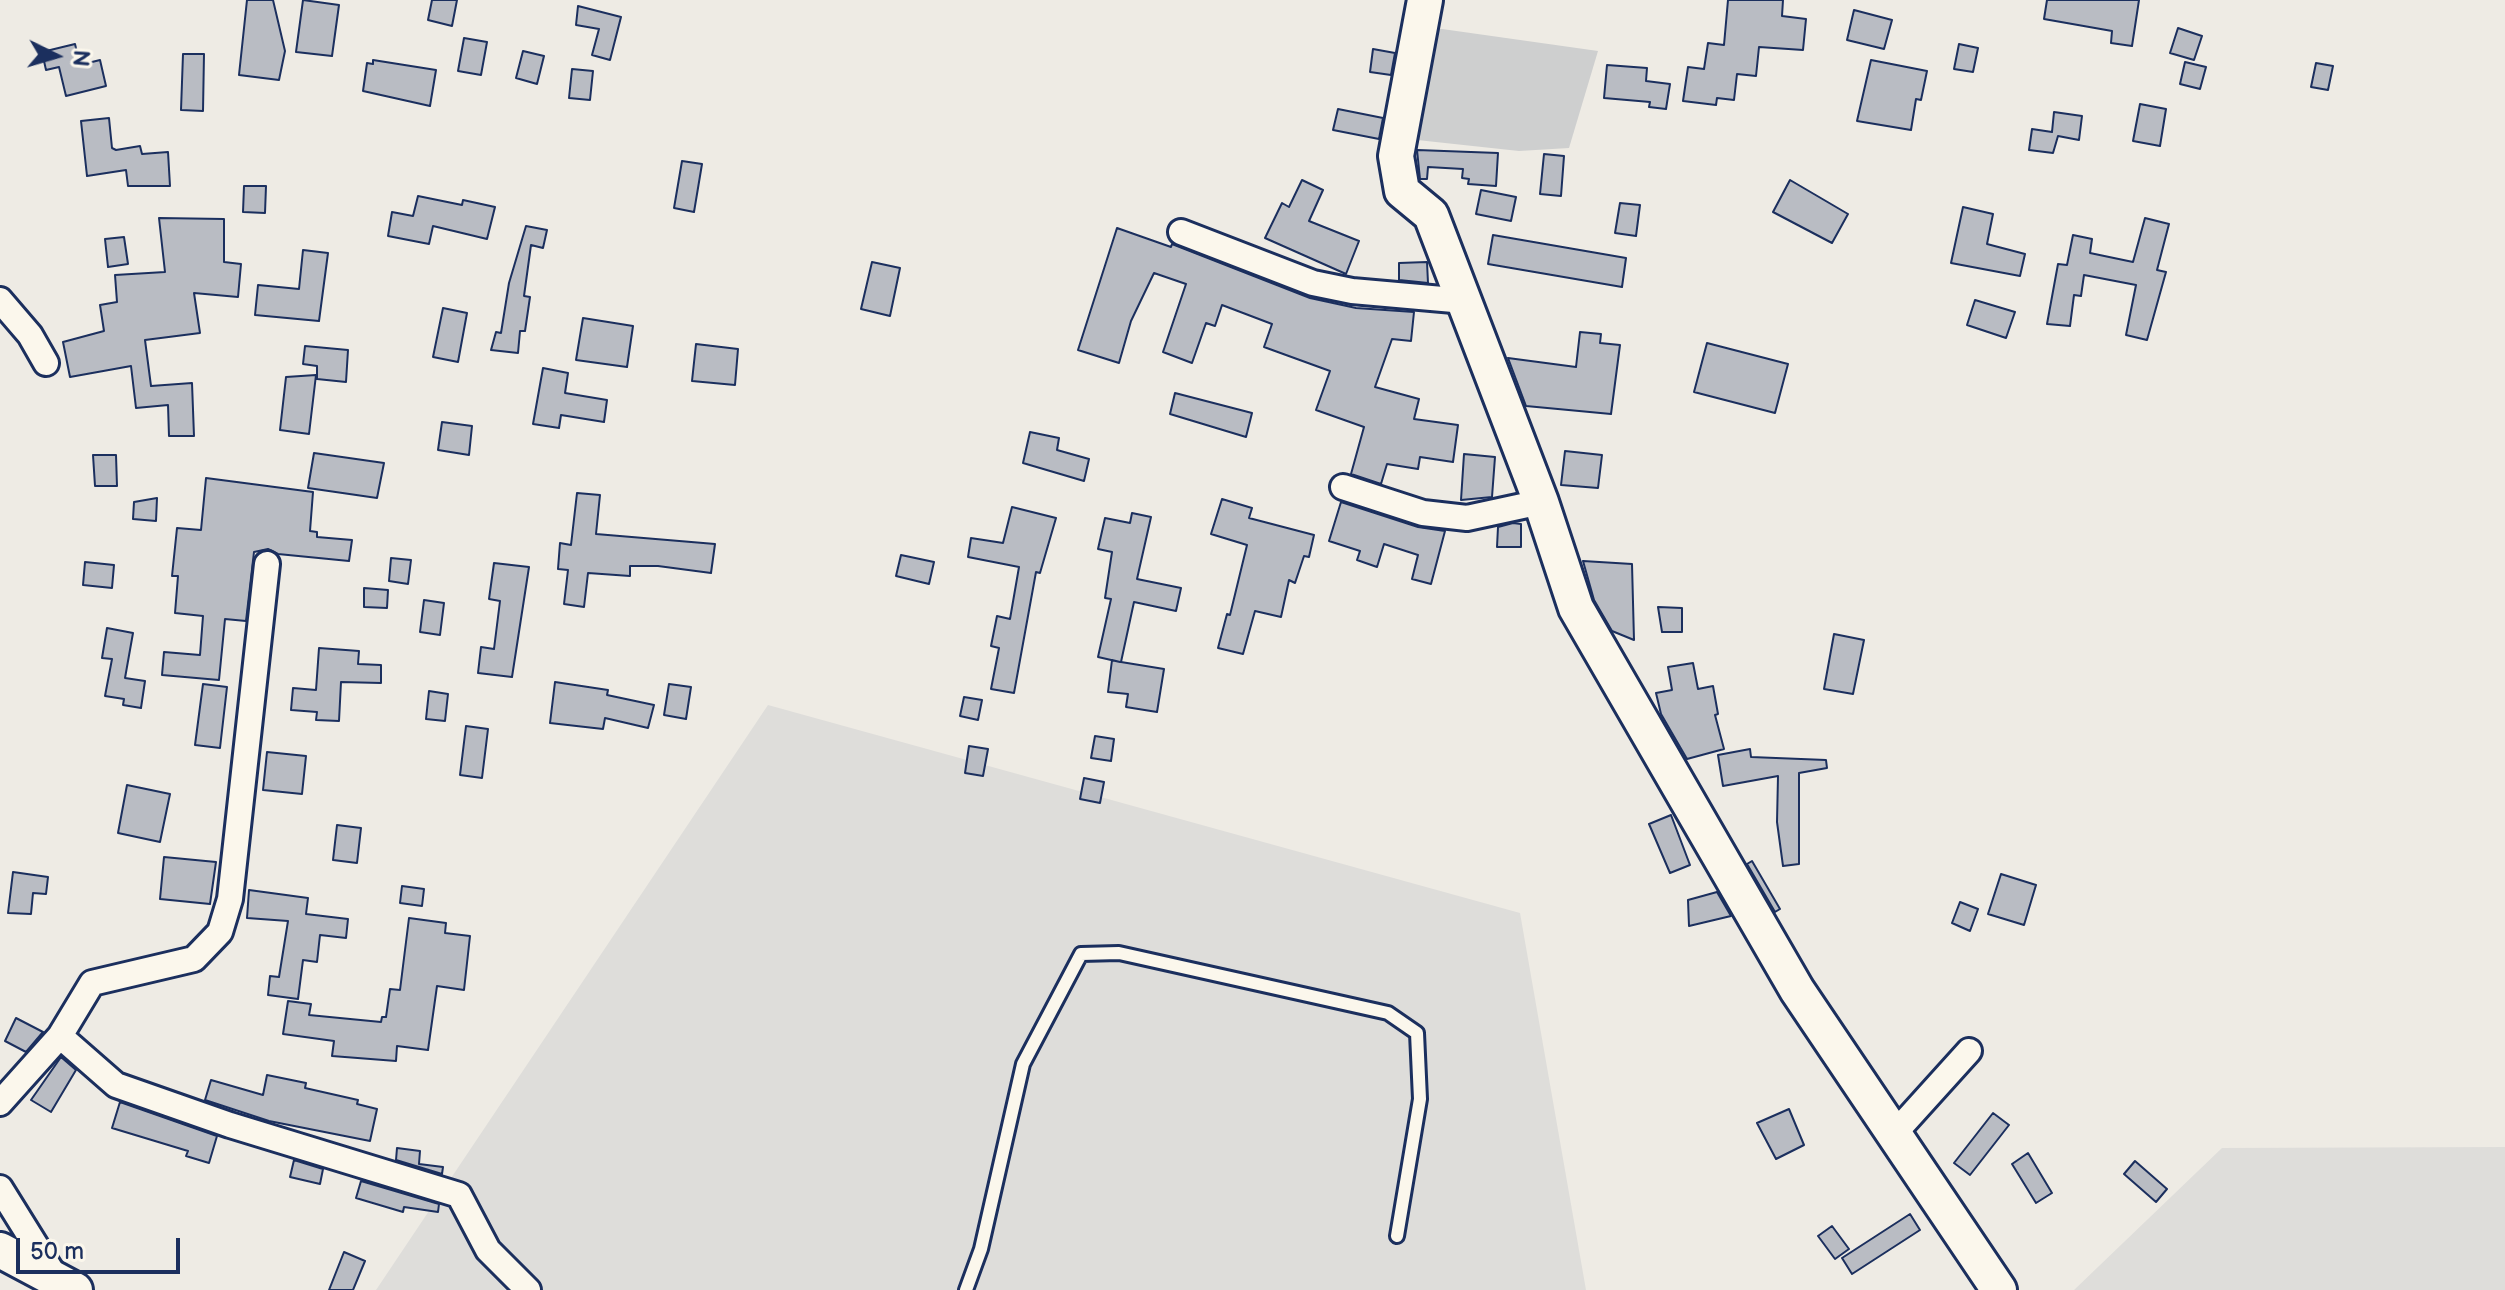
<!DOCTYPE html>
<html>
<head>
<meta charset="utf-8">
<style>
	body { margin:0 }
	#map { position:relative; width:2505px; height:1290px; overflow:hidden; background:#eeebe4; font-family:"Balsamiq Sans",sans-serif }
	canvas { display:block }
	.north { position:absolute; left:16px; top:16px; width:80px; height:80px; -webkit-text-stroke:6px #fbf7ec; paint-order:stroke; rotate:95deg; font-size:22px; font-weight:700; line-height:32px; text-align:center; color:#1b2f5e }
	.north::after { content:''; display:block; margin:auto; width:28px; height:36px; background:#1b2f5e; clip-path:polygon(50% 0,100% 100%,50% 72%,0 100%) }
	.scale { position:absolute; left:16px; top:1238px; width:164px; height:36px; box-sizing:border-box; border:4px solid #1b2f5e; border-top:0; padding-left:10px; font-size:24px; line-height:28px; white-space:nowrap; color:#1b2f5e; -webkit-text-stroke:6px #fbf7ec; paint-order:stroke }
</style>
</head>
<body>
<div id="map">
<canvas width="2505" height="1290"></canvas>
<div class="north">N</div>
<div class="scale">50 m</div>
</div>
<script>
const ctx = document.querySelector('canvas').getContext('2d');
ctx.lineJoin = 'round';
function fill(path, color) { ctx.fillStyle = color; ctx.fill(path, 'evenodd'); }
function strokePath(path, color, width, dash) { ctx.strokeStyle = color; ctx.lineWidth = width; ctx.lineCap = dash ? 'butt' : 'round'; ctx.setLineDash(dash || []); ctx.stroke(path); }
fill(new Path2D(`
	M 768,705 L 1520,913 L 1586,1290 L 376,1290 Z
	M 2505,1147 L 2505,1290 L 2074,1290 L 2222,1148 Z`), '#deddda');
fill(new Path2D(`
	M 1428,27 L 1598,51 L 1569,148 L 1519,151 L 1408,139 Z`), '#cecfcf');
const building = new Path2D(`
	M 247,0 L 273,0 L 285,51 L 279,80 L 239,75 Z
	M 303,0 L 339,5 L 332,56 L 296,52 Z
	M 432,0 L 457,0 L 452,26 L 428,20 Z
	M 1728,0 L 1783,0 L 1782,16 L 1806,19 L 1803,50 L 1759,47 L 1756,76 L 1737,74 L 1734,100 L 1717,98 L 1716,105 L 1683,101 L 1688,67 L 1704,69 L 1708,43 L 1724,45 Z
	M 2047,0 L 2139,0 L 2132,46 L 2111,43 L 2112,31 L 2044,19 Z
	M 578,6 L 621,17 L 610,60 L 592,55 L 599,29 L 576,25 Z
	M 1854,10 L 1892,20 L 1884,49 L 1847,40 Z
	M 2178,28 L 2202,36 L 2194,60 L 2170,53 Z
	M 464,38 L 487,42 L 481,75 L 458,71 Z
	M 75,44 L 80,65 L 100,60 L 106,86 L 66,96 L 59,67 L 46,70 L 42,52 Z
	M 1959,44 L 1978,48 L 1973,72 L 1954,69 Z
	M 1373,49 L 1395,53 L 1391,75 L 1370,72 Z
	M 523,51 L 544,56 L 537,84 L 516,78 Z
	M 183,54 L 204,54 L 203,111 L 181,110 Z
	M 373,60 L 436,70 L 430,106 L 363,91 L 367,63 L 373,64 Z
	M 1871,60 L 1927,71 L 1921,100 L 1916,99 L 1911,130 L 1857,121 Z
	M 2185,62 L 2206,67 L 2200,89 L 2180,84 Z
	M 2316,63 L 2333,66 L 2328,90 L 2311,87 Z
	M 1607,65 L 1647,68 L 1646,81 L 1670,84 L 1666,109 L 1649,107 L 1650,102 L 1604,98 Z
	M 572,69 L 593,71 L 590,100 L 569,98 Z
	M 2140,104 L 2166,109 L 2160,146 L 2133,141 Z
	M 1338,109 L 1383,118 L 1379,139 L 1333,130 Z
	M 2054,112 L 2082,116 L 2079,140 L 2058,136 L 2053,153 L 2029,150 L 2032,129 L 2052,132 Z
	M 109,118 L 112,148 L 116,150 L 140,146 L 142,154 L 168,152 L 170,186 L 128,186 L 126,170 L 87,176 L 81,121 Z
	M 1417,150 L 1498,153 L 1496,186 L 1468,184 L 1469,179 L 1462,178 L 1463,169 L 1428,167 L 1427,179 L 1420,179 Z
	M 1544,154 L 1564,156 L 1561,196 L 1540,194 Z
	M 682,161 L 702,164 L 694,212 L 674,208 Z
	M 1302,180 L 1323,190 L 1309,221 L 1359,241 L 1346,274 L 1265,238 L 1282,203 L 1289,207 Z
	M 1790,180 L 1848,214 L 1832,243 L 1773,212 Z
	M 244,186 L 266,186 L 265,213 L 243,212 Z
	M 1481,190 L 1516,197 L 1511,221 L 1476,214 Z
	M 418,196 L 462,205 L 463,200 L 495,207 L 487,239 L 433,226 L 429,244 L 388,236 L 392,212 L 413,216 Z
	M 1620,203 L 1640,205 L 1636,236 L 1615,233 Z
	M 1963,207 L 1993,214 L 1987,244 L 2025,254 L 2020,276 L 1951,263 Z
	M 159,218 L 224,219 L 224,262 L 241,264 L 238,297 L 194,293 L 200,333 L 145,340 L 151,386 L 192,383 L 194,436 L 169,436 L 168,405 L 136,408 L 131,366 L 70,377 L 63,342 L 104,331 L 100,305 L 117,302 L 115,275 L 165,272 Z
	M 2145,218 L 2169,224 L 2157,270 L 2166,272 L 2147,340 L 2126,335 L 2136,285 L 2084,275 L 2081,296 L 2074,295 L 2070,326 L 2047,324 L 2058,264 L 2067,265 L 2073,235 L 2092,239 L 2090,253 L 2133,262 Z
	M 526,226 L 547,230 L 543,248 L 531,245 L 524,296 L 530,297 L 525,331 L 520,331 L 518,353 L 491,350 L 496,332 L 501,333 L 509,283 Z
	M 1117,228 L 1171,247 L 1172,244 L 1310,298 L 1356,308 L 1414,312 L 1411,341 L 1392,339 L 1375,387 L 1419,399 L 1414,419 L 1458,425 L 1453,462 L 1420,457 L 1418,469 L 1387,464 L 1381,484 L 1351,474 L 1364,427 L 1316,410 L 1330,371 L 1264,347 L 1272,324 L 1222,305 L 1215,326 L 1206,323 L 1192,363 L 1163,352 L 1186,284 L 1154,273 L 1131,321 L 1119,363 L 1078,350 Z
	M 1493,235 L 1626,258 L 1622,287 L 1488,264 Z
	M 124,237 L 128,264 L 108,267 L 105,239 Z
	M 303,250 L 328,253 L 319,321 L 255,315 L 258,285 L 299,289 Z
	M 872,262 L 900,268 L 890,316 L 861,309 Z
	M 1427,262 L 1428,283 L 1399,280 L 1399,263 Z
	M 1975,300 L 2015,312 L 2006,338 L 1967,325 Z
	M 443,308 L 467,313 L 458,362 L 433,357 Z
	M 583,318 L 633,326 L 627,367 L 576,360 Z
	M 1580,332 L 1601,334 L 1600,343 L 1620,345 L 1611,414 L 1526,406 L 1508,358 L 1576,367 Z
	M 1707,343 L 1788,364 L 1775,413 L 1694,392 Z
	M 696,344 L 738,349 L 735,385 L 692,381 Z
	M 305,346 L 348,350 L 346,382 L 317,379 L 317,366 L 303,364 Z
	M 543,368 L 568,373 L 565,393 L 607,400 L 604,422 L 561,415 L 559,428 L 533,424 Z
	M 316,375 L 309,434 L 280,430 L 286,377 Z
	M 1175,393 L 1252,413 L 1246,437 L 1170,414 Z
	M 442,422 L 472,426 L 469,455 L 438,450 Z
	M 1030,432 L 1059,438 L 1057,450 L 1089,459 L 1084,481 L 1023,463 Z
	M 1565,451 L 1602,455 L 1598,488 L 1561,485 Z
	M 314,453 L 384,463 L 377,498 L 308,488 Z
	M 1464,454 L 1495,457 L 1492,497 L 1461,500 Z
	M 93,455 L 116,455 L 117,486 L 95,486 Z
	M 206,478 L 313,492 L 310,531 L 317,532 L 317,537 L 352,540 L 349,561 L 278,554 L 268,549 L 254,552 L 246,621 L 225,619 L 219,680 L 162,675 L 164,652 L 200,655 L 203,616 L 175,613 L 178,576 L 172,576 L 177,528 L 201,530 Z
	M 577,493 L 600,495 L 596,534 L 715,544 L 711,573 L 658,566 L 630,566 L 630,576 L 588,573 L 584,607 L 564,604 L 568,570 L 558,569 L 560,543 L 571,545 Z
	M 157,498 L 156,521 L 133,519 L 134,502 Z
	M 1222,499 L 1252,508 L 1249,518 L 1314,535 L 1309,557 L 1304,556 L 1295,583 L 1289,580 L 1281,617 L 1255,611 L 1243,654 L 1218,648 L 1227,614 L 1230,615 L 1247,545 L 1211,534 Z
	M 1341,502 L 1418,527 L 1445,531 L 1431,584 L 1412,579 L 1418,555 L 1384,544 L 1377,567 L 1357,560 L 1360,551 L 1329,541 Z
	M 1012,507 L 1056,518 L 1040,573 L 1036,572 L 1014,693 L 991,689 L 999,648 L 991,646 L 997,616 L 1010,619 L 1019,567 L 968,557 L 971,538 L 1003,543 Z
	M 1132,513 L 1151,517 L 1137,579 L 1181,588 L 1176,611 L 1134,602 L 1121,662 L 1164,669 L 1157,712 L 1126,707 L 1128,694 L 1108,692 L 1112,660 L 1120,662 L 1098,657 L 1111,599 L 1105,598 L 1112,552 L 1098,549 L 1105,518 L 1130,523 Z
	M 1513,523 L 1521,524 L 1521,547 L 1497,547 L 1498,527 Z
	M 901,555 L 934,562 L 929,584 L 896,576 Z
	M 391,558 L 411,560 L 408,584 L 389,581 Z
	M 1583,561 L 1632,564 L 1634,640 L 1612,631 L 1594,600 Z
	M 85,562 L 114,565 L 112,588 L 83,585 Z
	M 494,563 L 529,567 L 512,677 L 478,673 L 481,647 L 494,649 L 500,601 L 489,599 Z
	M 364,588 L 388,590 L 387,608 L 364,607 Z
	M 424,600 L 444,603 L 440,635 L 420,632 Z
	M 1658,607 L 1682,608 L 1682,632 L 1662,632 Z
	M 107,628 L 133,633 L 125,678 L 145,681 L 141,708 L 123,705 L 124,699 L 105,696 L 112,659 L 102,658 Z
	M 1834,634 L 1864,640 L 1853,694 L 1824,689 Z
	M 319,648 L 359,651 L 358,664 L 381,665 L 381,683 L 341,682 L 339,721 L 316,720 L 317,712 L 291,710 L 293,688 L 316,690 Z
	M 1693,663 L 1698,689 L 1713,686 L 1718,714 L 1715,715 L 1724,749 L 1687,759 L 1661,714 L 1656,693 L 1672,690 L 1668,667 Z
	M 555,682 L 608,690 L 607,695 L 654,705 L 648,728 L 605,718 L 603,729 L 550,723 Z
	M 203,684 L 227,687 L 220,748 L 195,745 Z
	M 669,684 L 691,687 L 686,719 L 664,715 Z
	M 429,691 L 448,694 L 445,721 L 426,719 Z
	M 964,697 L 982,700 L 978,720 L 960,716 Z
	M 466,726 L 488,729 L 482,778 L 460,775 Z
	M 1095,736 L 1114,739 L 1111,761 L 1091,758 Z
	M 969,746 L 988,749 L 983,776 L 965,773 Z
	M 1750,749 L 1751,757 L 1826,760 L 1827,768 L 1799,773 L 1799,864 L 1783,866 L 1777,822 L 1778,776 L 1723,786 L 1718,755 Z
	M 267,752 L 306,756 L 302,794 L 263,790 Z
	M 1084,778 L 1104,782 L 1100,803 L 1080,799 Z
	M 127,785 L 170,794 L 160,842 L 118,833 Z
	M 1671,815 L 1690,865 L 1670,873 L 1649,824 Z
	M 337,825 L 361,828 L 357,863 L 333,860 Z
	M 164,857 L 216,862 L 210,904 L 160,899 Z
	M 1752,861 L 1780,909 L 1775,912 L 1747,864 Z
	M 13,872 L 48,877 L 46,894 L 33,893 L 31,914 L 8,913 Z
	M 2001,874 L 2036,885 L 2024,925 L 1988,914 Z
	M 402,886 L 424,889 L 422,906 L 400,903 Z
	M 249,890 L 308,898 L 306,914 L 348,919 L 346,938 L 320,935 L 317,962 L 303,960 L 298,999 L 268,995 L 270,976 L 279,977 L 288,921 L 247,918 Z
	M 1717,892 L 1731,916 L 1689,926 L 1688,900 Z
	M 1960,902 L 1978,909 L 1970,931 L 1952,923 Z
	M 409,918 L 446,923 L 445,933 L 470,936 L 464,990 L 437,986 L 428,1050 L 397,1046 L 396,1061 L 332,1056 L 334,1041 L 283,1034 L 288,1001 L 311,1004 L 309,1015 L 381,1022 L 382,1017 L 386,1017 L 390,989 L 400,990 Z
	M 16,1018 L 43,1032 L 26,1052 L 5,1041 Z
	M 61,1057 L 76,1070 L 51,1112 L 31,1100 Z
	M 267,1075 L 306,1083 L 305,1088 L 358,1100 L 357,1104 L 377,1109 L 370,1141 L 269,1121 L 205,1100 L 211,1080 L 263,1095 Z
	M 120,1102 L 217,1136 L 209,1163 L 186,1156 L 188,1151 L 112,1128 Z
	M 1789,1109 L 1804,1145 L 1776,1159 L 1757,1123 Z
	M 1993,1113 L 2009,1125 L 1970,1175 L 1954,1163 Z
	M 397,1148 L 420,1151 L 419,1164 L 443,1167 L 442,1174 L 396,1160 Z
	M 2028,1153 L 2052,1193 L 2036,1203 L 2012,1164 Z
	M 294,1160 L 323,1169 L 320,1184 L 290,1177 Z
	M 2135,1161 L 2167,1189 L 2156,1202 L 2124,1174 Z
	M 361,1181 L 439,1204 L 438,1212 L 404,1207 L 403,1212 L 356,1198 Z
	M 1910,1214 L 1920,1230 L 1852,1274 L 1842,1258 Z
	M 1832,1226 L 1849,1249 L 1835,1259 L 1818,1236 Z
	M 344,1252 L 365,1261 L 353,1290 L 329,1290 Z`);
fill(building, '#b9bcc3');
strokePath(building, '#1b2f5e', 2);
const lane = new Path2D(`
	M 966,1290 L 981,1249 L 1023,1064 L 1081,954 L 1119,953 L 1388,1013 L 1417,1033 L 1420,1099 L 1397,1236`);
const street = new Path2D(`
	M 1181,232 L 1313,283 L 1352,291 L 1465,301
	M 0,300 L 30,335 L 46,363
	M 1343,487 L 1423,513 L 1467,518 L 1541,502
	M 60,1036 L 116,1085 L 230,1125 L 459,1195 L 488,1250 L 528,1290
	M 0,1103 L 60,1036 L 92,983 L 194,959 L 220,932 L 230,899 L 267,564
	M 1894,1134 L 1969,1051
	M 0,1188 L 54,1275`);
const secondary = new Path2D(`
	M 1425,0 L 1396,156 L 1402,191 L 1431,215 L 1541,502 L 1576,608 L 1797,990 L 1999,1290
	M 0,1250 L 75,1290`);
strokePath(lane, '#1b2f5e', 18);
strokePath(street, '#1b2f5e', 30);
strokePath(secondary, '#1b2f5e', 40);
strokePath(lane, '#fbf7ec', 12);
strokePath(street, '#fbf7ec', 24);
strokePath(secondary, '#fbf7ec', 34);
</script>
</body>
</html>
